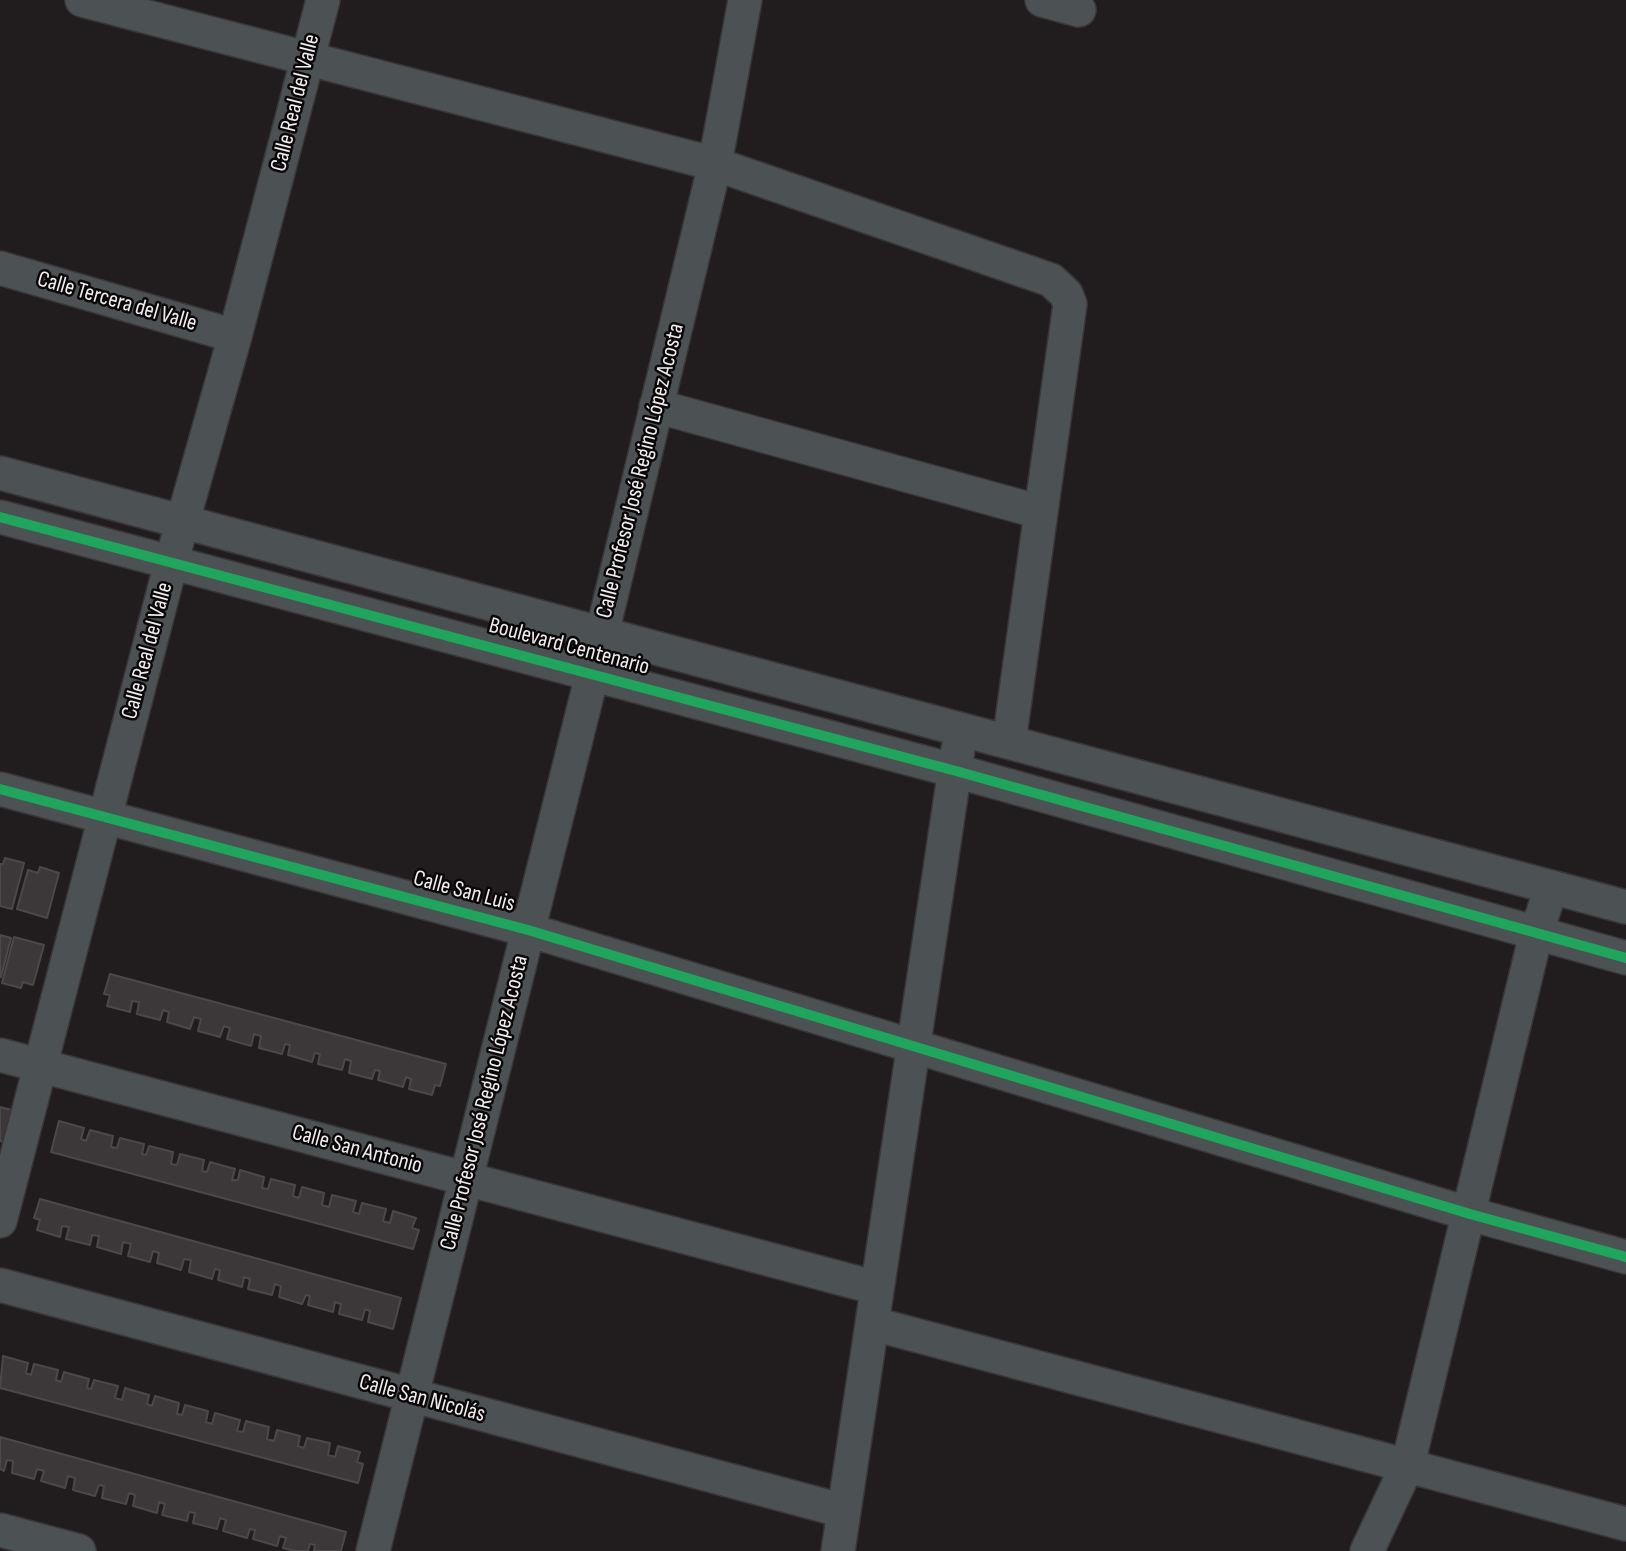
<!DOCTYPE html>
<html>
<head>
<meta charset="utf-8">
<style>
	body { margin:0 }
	canvas { display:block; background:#211c1e }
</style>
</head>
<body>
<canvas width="1626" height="1551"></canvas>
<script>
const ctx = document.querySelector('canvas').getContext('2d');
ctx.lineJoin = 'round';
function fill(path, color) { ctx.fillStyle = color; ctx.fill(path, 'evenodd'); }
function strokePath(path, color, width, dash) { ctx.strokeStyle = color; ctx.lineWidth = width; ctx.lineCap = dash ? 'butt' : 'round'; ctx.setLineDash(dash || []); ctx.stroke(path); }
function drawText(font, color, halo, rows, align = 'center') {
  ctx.font = font + ' "Sofia Sans Condensed",sans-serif'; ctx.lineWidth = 5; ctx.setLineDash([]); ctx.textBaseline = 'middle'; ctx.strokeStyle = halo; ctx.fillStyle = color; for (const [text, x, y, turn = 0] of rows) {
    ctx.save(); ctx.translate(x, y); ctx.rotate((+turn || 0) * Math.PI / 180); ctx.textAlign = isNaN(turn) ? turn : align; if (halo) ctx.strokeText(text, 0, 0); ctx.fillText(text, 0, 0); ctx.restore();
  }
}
const building = new Path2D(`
	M 5,858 L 24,863 L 12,909 L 0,906 L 0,864 L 3,864 Z
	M 40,867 L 59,873 L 47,918 L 17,909 L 28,870 L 38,873 Z
	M 0,935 L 11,938 L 1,977 L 0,977 Z
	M 14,937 L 44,945 L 33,985 L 23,982 L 21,988 L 2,983 Z
	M 110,974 L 446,1064 L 440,1086 L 435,1085 L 432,1095 L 409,1089 L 411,1079 L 406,1077 L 403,1087 L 378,1080 L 380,1071 L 375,1070 L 372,1079 L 349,1073 L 351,1061 L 345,1059 L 342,1070 L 318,1064 L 320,1054 L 315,1053 L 312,1062 L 288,1055 L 290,1045 L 285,1044 L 282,1054 L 259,1048 L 261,1036 L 254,1034 L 251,1046 L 227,1039 L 230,1028 L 224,1026 L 220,1037 L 198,1031 L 201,1019 L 194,1017 L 190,1029 L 167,1022 L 169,1012 L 163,1010 L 160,1020 L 137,1014 L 139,1002 L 132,1001 L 130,1012 L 107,1006 L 110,995 L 104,994 Z
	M 0,1107 L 12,1110 L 3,1142 L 0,1141 Z
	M 59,1121 L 84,1128 L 81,1139 L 86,1141 L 90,1130 L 113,1136 L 111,1147 L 117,1148 L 120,1138 L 144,1144 L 142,1154 L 146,1155 L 149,1146 L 173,1152 L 171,1164 L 177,1165 L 180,1154 L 204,1160 L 202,1171 L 207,1172 L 210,1162 L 235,1169 L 232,1180 L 238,1180 L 240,1170 L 264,1177 L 262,1188 L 268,1189 L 271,1179 L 295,1185 L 293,1196 L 299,1198 L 302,1187 L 324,1193 L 322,1205 L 329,1207 L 332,1195 L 356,1201 L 353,1212 L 359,1214 L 362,1203 L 386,1209 L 383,1221 L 390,1223 L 393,1211 L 416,1218 L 412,1228 L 419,1230 L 413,1249 L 51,1152 Z
	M 40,1199 L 401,1298 L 393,1329 L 368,1322 L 370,1311 L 365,1309 L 362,1320 L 339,1314 L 341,1304 L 335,1302 L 333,1312 L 308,1305 L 310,1296 L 306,1295 L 302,1304 L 279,1297 L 281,1286 L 275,1284 L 272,1295 L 248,1289 L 250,1279 L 244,1277 L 242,1287 L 218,1280 L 220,1270 L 215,1269 L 212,1279 L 189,1272 L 191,1260 L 184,1259 L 181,1270 L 157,1263 L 159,1253 L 153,1251 L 150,1262 L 128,1256 L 131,1244 L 123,1242 L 121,1254 L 97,1247 L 99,1236 L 92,1235 L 90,1245 L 66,1239 L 69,1227 L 62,1226 L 60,1237 L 37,1230 L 40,1220 L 34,1218 Z
	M 3,1356 L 28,1363 L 26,1373 L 31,1375 L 34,1364 L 58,1370 L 56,1380 L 61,1382 L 64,1372 L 89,1379 L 87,1388 L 91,1389 L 94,1380 L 118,1386 L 115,1398 L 122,1400 L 125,1388 L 149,1395 L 147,1404 L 152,1406 L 155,1396 L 179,1403 L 177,1414 L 182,1415 L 185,1405 L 208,1411 L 206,1422 L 212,1424 L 215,1413 L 240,1420 L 237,1431 L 243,1432 L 246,1421 L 269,1427 L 267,1439 L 274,1441 L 277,1430 L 300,1436 L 298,1446 L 304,1448 L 307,1438 L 330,1443 L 328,1455 L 335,1457 L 338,1446 L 360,1452 L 357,1462 L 363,1464 L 358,1483 L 0,1388 Z
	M 0,1437 L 346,1532 L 341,1551 L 314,1551 L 315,1545 L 310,1544 L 308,1551 L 295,1551 L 283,1548 L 286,1538 L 280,1536 L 277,1546 L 253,1539 L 255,1530 L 250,1529 L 247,1538 L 223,1531 L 226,1520 L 220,1518 L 217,1529 L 193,1523 L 195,1513 L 189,1512 L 187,1521 L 162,1515 L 165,1504 L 159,1502 L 157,1513 L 133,1506 L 135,1495 L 129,1493 L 126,1504 L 102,1498 L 104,1486 L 99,1485 L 95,1496 L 73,1490 L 75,1478 L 68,1476 L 65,1488 L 41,1481 L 44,1471 L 37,1469 L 34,1479 L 12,1473 L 13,1461 L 7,1460 L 4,1471 L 0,1469 Z`);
fill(building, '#3c383a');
strokePath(building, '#4c484a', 2);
const street = new Path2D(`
	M 82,0 L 715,164 L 1051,280 L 1066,294 L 1070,304 L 1009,742
	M 1042,0 L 1079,10
	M 0,268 L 235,336
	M 656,406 L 1040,512
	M 0,473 L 1626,907
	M 0,517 L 956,771 L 1626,958
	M 0,789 L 528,930 L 1470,1214 L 1626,1257
	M 0,1055 L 877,1288
	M 0,1221 L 171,563 L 235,336 L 323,0
	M 0,1285 L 844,1511
	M 874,1324 L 1626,1524
	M 0,1530 L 79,1551
	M 373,1551 L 592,675 L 715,164 L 745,0
	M 838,1551 L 958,749
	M 1367,1551 L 1408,1464 L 1536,934 L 1551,888`);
strokePath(street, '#393637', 36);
strokePath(street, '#4c5253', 33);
strokePath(new Path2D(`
	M 0,517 L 956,771 L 1626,958
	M 0,789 L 528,930 L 1470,1214 L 1626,1257`), '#20a55d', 10);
drawText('23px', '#f1ecee', '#090708', [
	["Calle Real del Valle",296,103,-76],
	["Calle Tercera del Valle",117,302,16],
	["Calle Profesor José Regino López Acosta",641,471,-76],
	["Boulevard Centenario",569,647,15],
	["Calle Real del Valle",148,651,-75],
	["Calle San Luis",464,892,15],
	["Calle Profesor José Regino López Acosta",485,1103,-76],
	["Calle San Antonio",357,1150,15],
	["Calle San Nicolás",422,1399,15]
]);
</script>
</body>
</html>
